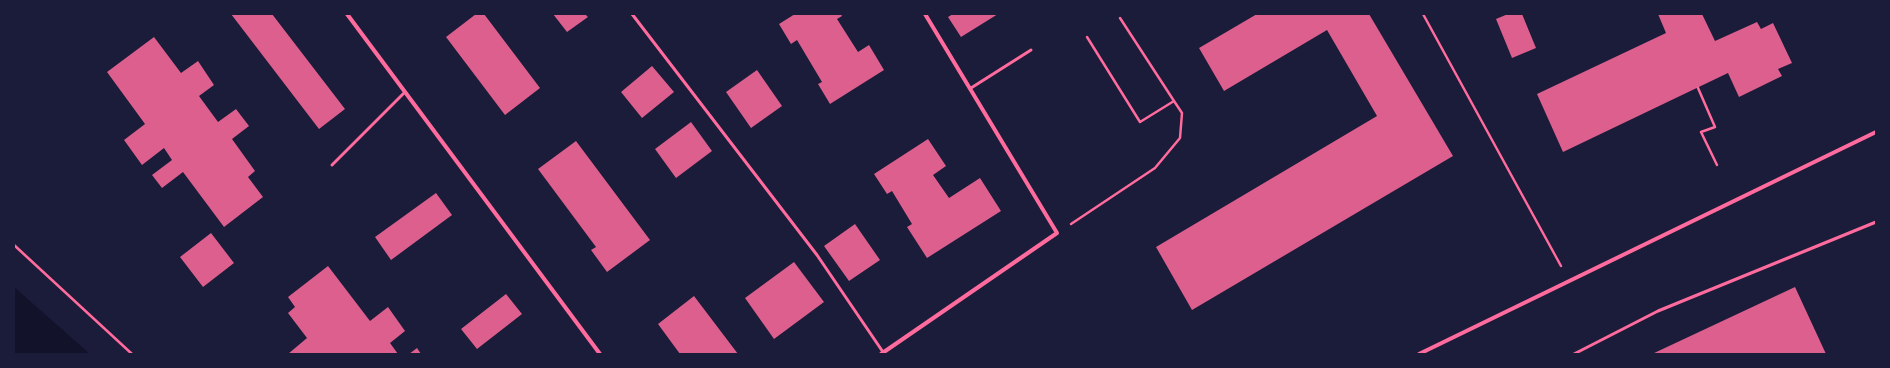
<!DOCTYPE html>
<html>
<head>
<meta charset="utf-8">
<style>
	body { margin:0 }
	#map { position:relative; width:1890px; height:368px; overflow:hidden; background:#1b1b3a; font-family:"Fira Sans Condensed",sans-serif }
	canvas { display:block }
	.frame { position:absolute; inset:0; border:15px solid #1b1b3a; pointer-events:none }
</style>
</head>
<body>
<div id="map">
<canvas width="1890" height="368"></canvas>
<div class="frame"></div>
</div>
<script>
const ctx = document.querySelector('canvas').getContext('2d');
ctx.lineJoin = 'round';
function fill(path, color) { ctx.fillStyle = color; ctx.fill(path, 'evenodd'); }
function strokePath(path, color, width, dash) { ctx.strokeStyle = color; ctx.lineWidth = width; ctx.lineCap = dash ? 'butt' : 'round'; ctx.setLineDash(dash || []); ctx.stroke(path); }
fill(new Path2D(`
	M 14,287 L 90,354 L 14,354 Z`), '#12122b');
fill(new Path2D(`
	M 231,14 L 272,14 L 345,109 L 319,129 Z
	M 476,14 L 484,14 L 540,88 L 505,115 L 446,37 Z
	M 553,14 L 585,14 L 588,17 L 567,32 Z
	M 795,14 L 841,14 L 842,16 L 837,19 L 858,52 L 869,45 L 884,70 L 830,104 L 818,84 L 822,82 L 797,40 L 791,44 L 779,24 Z
	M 953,14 L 998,14 L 961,37 L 948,17 Z
	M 1257,14 L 1369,14 L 1453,156 L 1192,310 L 1156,247 L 1377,116 L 1327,30 L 1224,91 L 1199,48 Z
	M 1508,14 L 1522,14 L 1536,48 L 1512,58 L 1496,19 Z
	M 1658,14 L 1702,14 L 1715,41 L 1757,22 L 1761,29 L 1773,23 L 1792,63 L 1778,69 L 1782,76 L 1739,97 L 1728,73 L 1563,152 L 1537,94 L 1666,33 Z
	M 154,37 L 181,73 L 198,61 L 214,85 L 199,96 L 218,122 L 236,109 L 249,126 L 232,139 L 255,171 L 248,177 L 263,197 L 224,227 L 183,172 L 162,188 L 152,175 L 172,160 L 164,148 L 142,165 L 124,140 L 145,124 L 107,72 Z
	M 652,66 L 674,92 L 642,118 L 621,92 Z
	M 757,70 L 782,106 L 751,128 L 726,92 Z
	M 691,122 L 712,151 L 676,178 L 655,149 Z
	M 928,139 L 946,166 L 933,175 L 949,198 L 980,178 L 1001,211 L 927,258 L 907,227 L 912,224 L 892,191 L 887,194 L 874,174 Z
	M 576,141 L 650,240 L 607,272 L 591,250 L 596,247 L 538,169 Z
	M 436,193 L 452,215 L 391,260 L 375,237 Z
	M 855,224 L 880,260 L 849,281 L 824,246 Z
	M 211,233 L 234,263 L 203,287 L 180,257 Z
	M 794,262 L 824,302 L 774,339 L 745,298 Z
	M 328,266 L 370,321 L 388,307 L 405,331 L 390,343 L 398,354 L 288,354 L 307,338 L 288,313 L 295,307 L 288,297 Z
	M 1795,287 L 1826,354 L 1652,354 Z
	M 506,294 L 522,314 L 477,349 L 461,329 Z
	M 694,296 L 738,354 L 680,354 L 658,324 Z
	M 417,348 L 421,354 L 409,354 Z`), '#dd5f8e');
strokePath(new Path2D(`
	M 1423,14 L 1561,266
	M 1087,37 L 1140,122 L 1174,101 L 1120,18
	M 1698,88 L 1715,127 L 1701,132 L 1717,165
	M 1071,224 L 1155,168 L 1180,138 L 1182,113 L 1174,101
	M 14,245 L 132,354`), '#ff6b9d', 2.5);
strokePath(new Path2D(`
	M 632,14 L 817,255 L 883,352
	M 971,88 L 1031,50
	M 332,165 L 405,92
	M 1574,354 L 1658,311 L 1876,222`), '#ff6b9d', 3);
strokePath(new Path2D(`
	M 347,14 L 600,354
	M 881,354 L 1057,233 L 925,14
	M 1419,354 L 1876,132`), '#ff6b9d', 4);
</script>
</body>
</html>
